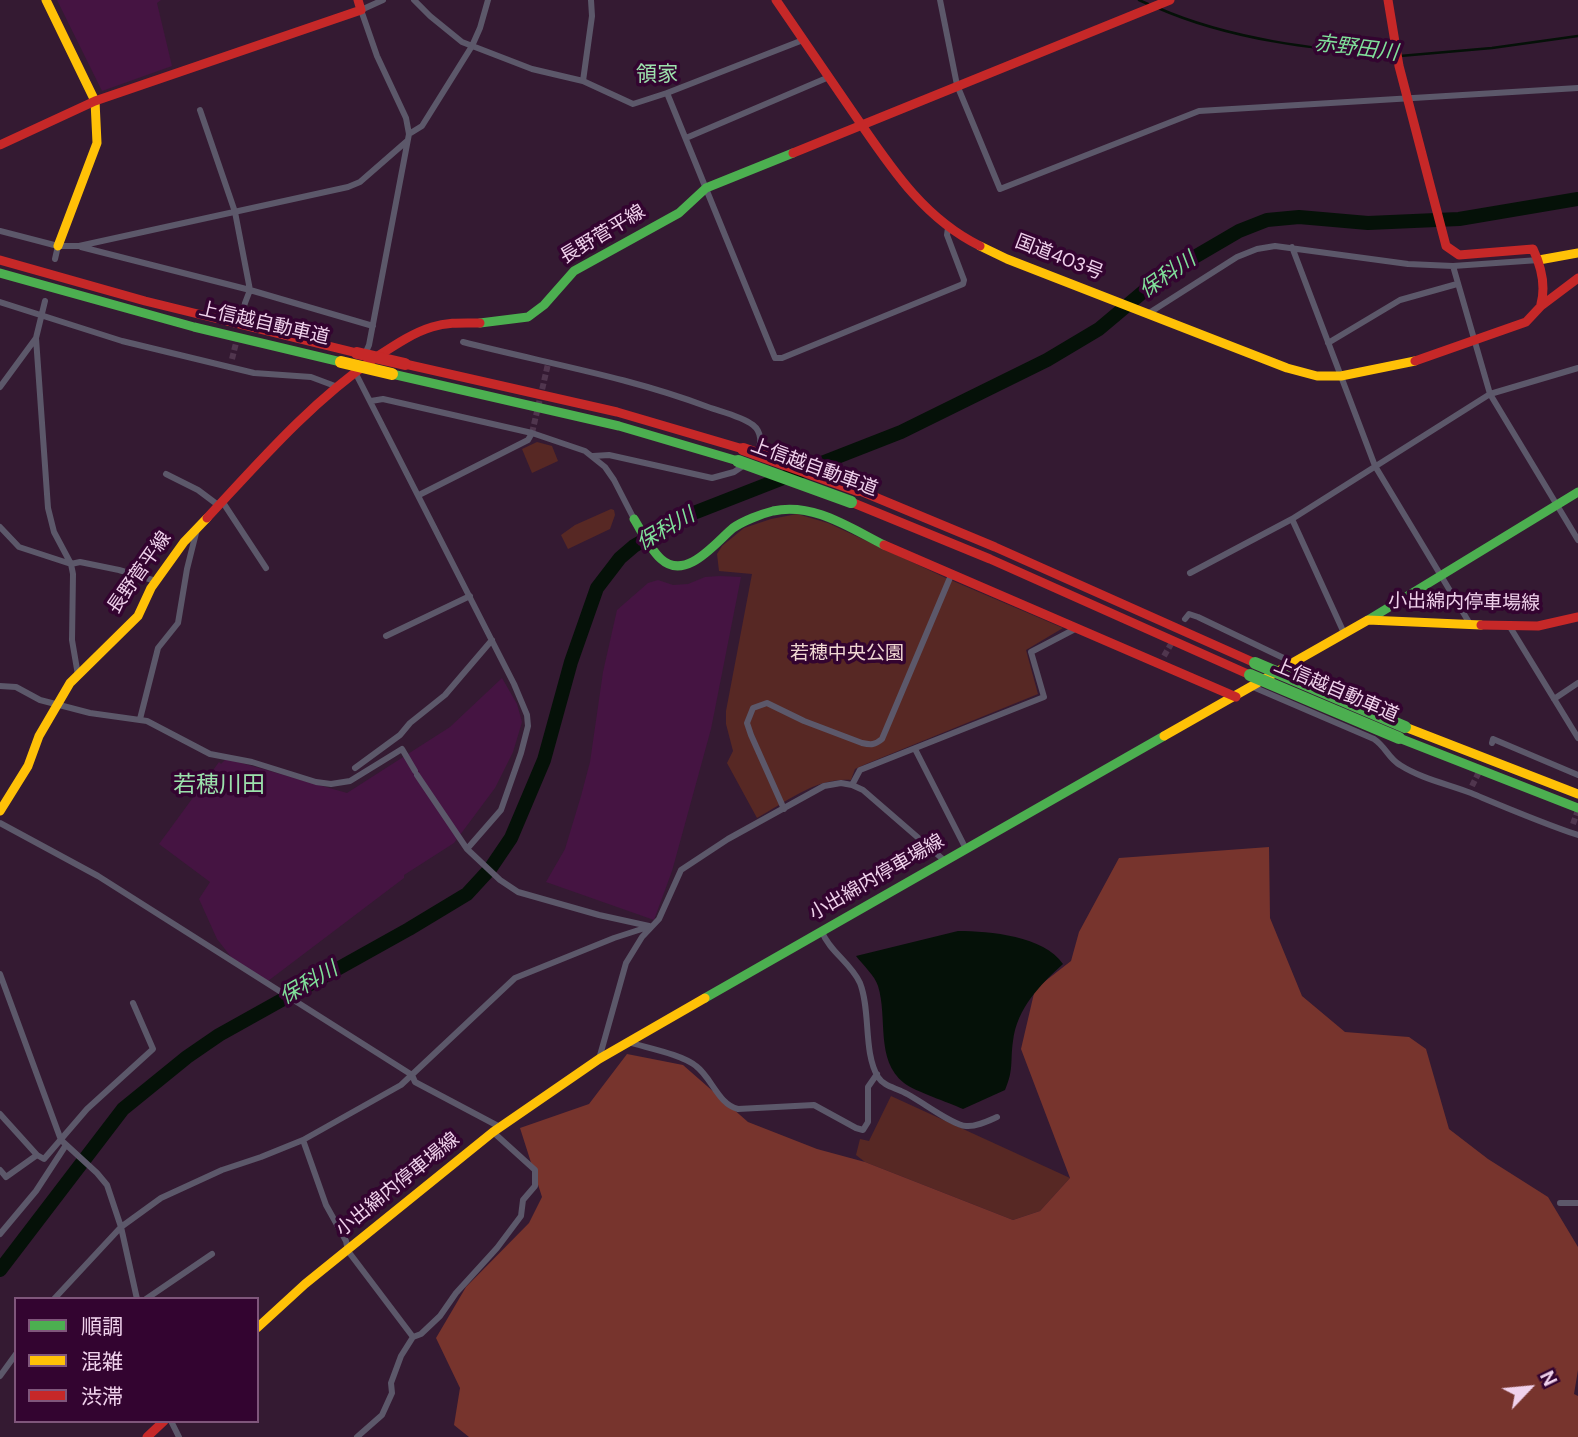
<!DOCTYPE html>
<html>
<head>
<meta charset="utf-8">
<style>
	body { margin:0 }
	#map { position:relative; width:1578px; height:1437px; overflow:hidden; background:#341a32; font-family:"DM Sans","Noto Sans JP",sans-serif }
	canvas { display:block }
	.legend { position:absolute; left:14px; top:1297px; width:245px; height:126px; box-sizing:border-box; background:#330430; border:2px solid #7f567b; margin:0; padding:9px 12px; list-style:none; font-size:21px; color:#f0d2ec }
	.legend li { display:flex; align-items:center; gap:14px; height:35px }
	.legend b { width:35px; border:2px solid #7f567b }
	.north { position:absolute; left:1494px; top:1353px; width:70px; height:70px; -webkit-text-stroke:5px #330430; paint-order:stroke; rotate:64deg; font-size:19px; font-weight:700; line-height:28px; text-align:center; color:#f0d2ec }
	.north::after { content:''; display:block; margin:auto; width:24px; height:32px; background:#f0d2ec; clip-path:polygon(50% 0,100% 100%,50% 72%,0 100%) }
</style>
</head>
<body>
<div id="map">
<canvas width="1578" height="1437"></canvas>
<ul class="legend">
<li><b style="height:9px;background:#4caf50"></b>順調</li>
<li><b style="height:9px;background:#ffc107"></b>混雑</li>
<li><b style="height:9px;background:#c62828"></b>渋滞</li>
</ul>
<div class="north">N</div>
</div>
<script>
const ctx = document.querySelector('canvas').getContext('2d');
ctx.lineJoin = 'round';
function fill(path, color) { ctx.fillStyle = color; ctx.fill(path, 'evenodd'); }
function strokePath(path, color, width, dash) { ctx.strokeStyle = color; ctx.lineWidth = width; ctx.lineCap = dash ? 'butt' : 'round'; ctx.setLineDash(dash || []); ctx.stroke(path); }
function drawText(font, color, halo, rows, align = 'center') {
  ctx.font = font + ' "DM Sans","Noto Sans JP",sans-serif'; ctx.lineWidth = 7; ctx.setLineDash([]); ctx.textBaseline = 'middle'; ctx.strokeStyle = halo; ctx.fillStyle = color; for (const [text, x, y, turn = 0] of rows) {
    ctx.save(); ctx.translate(x, y); ctx.rotate((+turn || 0) * Math.PI / 180); ctx.textAlign = isNaN(turn) ? turn : align; if (halo) ctx.strokeText(text, 0, 0); ctx.fillText(text, 0, 0); ctx.restore();
  }
}
fill(new Path2D(`
	M 57,0 L 161,0 L 157,3 L 172,66 L 102,91 Z
	M 720,576 L 741,577 L 711,729 L 672,871 L 654,920 L 546,882 L 565,849 L 581,796 L 590,762 L 603,672 L 617,610 L 648,583 L 658,580 L 673,585 L 688,584 L 705,577 Z
	M 502,678 L 517,704 L 522,722 L 513,752 L 495,788 L 454,843 L 404,875 L 404,878 L 268,981 L 235,962 L 217,939 L 199,899 L 210,882 L 159,844 L 219,762 L 221,764 L 225,760 L 231,760 L 347,793 L 450,727 Z`), '#451442');
fill(new Path2D(`
	M 537,442 L 552,446 L 558,461 L 532,473 L 522,449 Z
	M 611,509 L 614,510 L 615,515 L 610,529 L 568,549 L 561,535 L 575,525 Z
	M 797,514 L 828,523 L 946,578 L 1063,628 L 1026,650 L 1038,694 L 866,764 L 855,769 L 851,780 C 817,777 786,802 757,818 L 727,763 L 733,751 L 726,724 L 726,711 L 752,574 L 719,571 L 717,554 L 722,546 L 744,528 L 771,519 Z
	M 891,1096 L 1070,1178 L 1040,1211 L 1013,1220 L 865,1162 L 856,1155 L 860,1139 L 869,1141 Z`), '#572824');
fill(new Path2D(`
	M 1269,847 L 1270,918 L 1302,996 L 1345,1032 L 1409,1037 L 1426,1049 L 1449,1129 L 1488,1159 L 1548,1197 L 1578,1247 L 1578,1370 L 1574,1394 L 1578,1396 L 1578,1437 L 469,1437 L 454,1425 L 460,1388 L 436,1338 L 466,1287 L 529,1223 L 542,1197 L 520,1128 L 589,1104 L 627,1054 L 683,1065 L 748,1122 L 817,1149 L 865,1162 L 1013,1220 L 1040,1211 L 1070,1178 L 1021,1049 L 1035,989 L 1071,961 L 1079,932 L 1119,858 Z`), '#77342d');
fill(new Path2D(`
	M 958,931 C 990,931 1044,936 1063,964 C 1040,985 1017,1008 1013,1041 C 1010,1062 1014,1069 1005,1090 L 963,1109 C 948,1102 916,1092 904,1083 C 875,1060 888,1018 878,986 C 875,976 863,965 856,956 Z`), '#051108');
strokePath(new Path2D(`
	M 1139,0 L 1148,4
	M 1158,8 C 1231,40 1315,49 1394,56
	M 1400,56 L 1492,48 L 1578,36`), '#051108', 2.5);
strokePath(new Path2D(`
	M 0,1270 L 123,1109 L 187,1057 L 219,1035 L 409,929 L 467,894 L 490,869 L 511,838 L 544,760 L 571,662 L 597,588 L 620,558 L 634,546 L 686,516 L 901,432 L 1047,360 L 1099,329 L 1162,276 L 1239,231 L 1267,220 L 1299,217 L 1368,223 L 1459,219 L 1578,199`), '#051108', 14);
strokePath(new Path2D(`
	M 240,325 L 245,303
	M 232,359 L 238,335
	M 532,433 L 548,364
	M 1164,656 L 1174,639
	M 1472,786 L 1480,770
	M 1573,824 L 1578,810`), '#50364e', 6, [6, 3]);
strokePath(new Path2D(`
	M 414,0 L 430,16 L 462,42 L 532,69 L 583,81 L 633,104 L 667,93 L 803,40
	M 940,0 L 957,85 L 1000,189 L 1199,111 L 1578,88
	M 583,81 L 592,16 L 591,0
	M 667,93 L 775,358 L 782,358 L 963,284 L 964,280 L 947,235 L 948,228
	M 200,110 L 235,212 L 250,290 L 245,303
	M 409,134 L 422,126 L 472,46 L 480,28 L 488,0
	M 686,138 L 829,77
	M 0,231 L 58,246 L 79,246 L 348,187 L 360,182 L 407,141
	M 81,247 L 250,290 L 373,326
	M 1292,247 L 1375,466 L 1470,624
	M 55,259 L 58,246
	M 1453,266 L 1490,394 L 1578,540
	M 0,302 L 122,341 L 254,373 L 311,377 L 335,386
	M 1149,313 L 1237,257 L 1257,249 L 1275,246 L 1408,264 L 1453,266 L 1539,260
	M 36,338 L 48,508 L 54,532 L 71,564 L 73,574 L 72,640 L 78,675
	M 463,342 C 545,363 629,377 708,407 C 722,412 741,416 753,425 C 762,432 762,444 756,454
	M 1328,343 L 1400,300 L 1457,284
	M 365,354 L 369,345 L 409,134 L 406,118 L 377,56 L 361,10 L 383,0
	M 356,370 L 355,372 L 514,684 L 527,715 L 528,726 L 521,753 L 501,810 L 467,849
	M 0,387 L 36,338 L 45,301
	M 371,401 L 383,399 L 532,433 L 585,451 L 605,467 L 614,480 L 634,519
	M 593,456 L 609,455 L 712,478 L 734,472 L 746,464
	M 166,474 L 198,490 L 218,505
	M 419,495 L 528,440 L 532,433
	M 222,501 L 266,568
	M 0,527 L 19,547 L 71,564 L 80,562 L 119,570 L 156,581
	M 1190,573 L 1292,519
	M 1185,619 L 1189,614 L 1198,617 L 1294,663
	M 1510,627 L 1578,738
	M 1344,633 L 1292,519 L 1490,394 L 1578,368
	M 386,636 L 470,596
	M 0,686 L 16,687 L 40,700 L 90,713 L 147,721 L 210,754 L 252,762 L 316,782 L 331,784 L 350,781 L 402,749 L 415,771
	M 1253,687 L 1374,739 C 1385,746 1389,759 1400,765 C 1422,779 1448,784 1471,793 C 1507,808 1542,823 1578,835
	M 1554,699 L 1578,683
	M 140,719 L 158,648 L 178,623 L 187,569 L 197,529
	M 1492,743 L 1493,739 L 1578,775
	M 915,749 L 966,849
	M 355,768 L 400,735 L 410,723 L 445,695 L 492,640
	M 417,775 L 467,849 L 500,880 L 518,892 L 599,915 L 649,926
	M 852,785 L 860,770 L 1044,697 L 1031,652 L 1075,629
	M 784,809 L 751,735 L 747,723 L 753,708 L 767,703 L 804,721 L 862,743 C 871,745 875,745 882,739 L 952,573
	M 0,823 L 98,876 L 412,1075 L 415,1082 L 500,1127
	M 822,932 C 830,952 851,963 860,983 C 871,1011 863,1052 878,1077 C 883,1085 892,1087 901,1091 C 918,1098 951,1125 966,1126 C 976,1127 988,1121 997,1117
	M 0,974 L 61,1140 L 97,1173 L 107,1185 L 121,1227 L 137,1299
	M 628,1042 C 647,1048 681,1054 696,1066 C 712,1078 718,1104 738,1109 L 814,1105 L 856,1128 L 863,1130 L 868,1122 L 868,1087 L 877,1074
	M 599,1059 L 626,963 L 642,937 L 659,919 L 681,870 L 728,839 L 824,786 L 841,783 L 852,785 L 863,790 L 945,861
	M 0,1114 L 37,1155
	M 303,1140 L 326,1205 L 346,1241 L 348,1251 L 413,1337
	M 0,1170 L 6,1177 L 37,1155 L 44,1159 L 87,1109 L 153,1049 L 133,1003
	M 1560,1203 L 1578,1203
	M 0,1234 L 36,1191 L 66,1145
	M 54,1299 L 121,1227 L 161,1198 L 222,1170 L 261,1157 L 303,1140 L 401,1085 L 515,978 L 614,938 L 651,926
	M 146,1299 L 212,1254
	M 0,1376 L 16,1354
	M 171,1421 L 179,1437
	M 357,1437 L 382,1415 L 392,1393 L 391,1383 L 401,1356 L 413,1337 L 421,1334 L 440,1316 L 456,1293 L 497,1248 L 521,1216 L 523,1200 L 535,1186 L 535,1170 L 493,1132`), '#5c586a', 6);
strokePath(new Path2D(`
	M 0,273 L 194,327 L 341,362
	M 480,323 L 528,317 L 544,305 L 574,271 L 679,213 L 706,188 L 793,153
	M 392,374 L 619,426 L 738,461
	M 634,519 C 642,532 650,549 661,559 C 686,582 716,542 733,528 C 743,521 761,514 773,511 C 813,502 850,528 884,545
	M 1368,620 L 1578,492
	M 1399,738 L 1578,808
	M 705,998 L 1164,736`), '#4caf50', 9);
strokePath(new Path2D(`
	M 46,0 L 95,101 L 97,143 L 58,246
	M 980,246 L 1007,259 L 1287,368 L 1317,376 L 1341,376 L 1415,361
	M 1539,260 L 1578,253
	M 1405,727 L 1578,794
	M 1164,736 L 1368,620 L 1481,625
	M 0,811 L 28,766 L 39,736 L 70,683 L 138,616 L 151,588 L 184,542 L 207,518
	M 257,1328 L 305,1284 L 493,1132 L 599,1059 L 705,998`), '#ffc107', 9);
strokePath(new Path2D(`
	M 776,0 C 801,37 827,74 852,111 C 888,163 921,217 980,246
	M 1388,0 L 1399,66 L 1446,246 L 1459,255 L 1533,249 C 1541,266 1546,285 1541,304
	M 0,145 L 95,101 L 361,10 L 358,0
	M 793,153 L 1170,0
	M 0,260 L 145,301 L 357,353
	M 1415,361 L 1526,322 L 1541,306 L 1578,278
	M 405,364 L 617,412 L 743,449
	M 858,490 L 995,547 L 1255,663
	M 851,502 L 990,559 L 1250,675
	M 207,518 C 260,461 310,403 375,358 C 392,347 412,333 432,327 C 448,322 463,323 480,323
	M 884,545 L 1236,697
	M 1481,625 L 1538,626 L 1578,617
	M 147,1437 L 164,1421`), '#c62828', 9);
strokePath(new Path2D(`
	M 738,461 L 851,502
	M 1255,663 L 1405,727
	M 1250,675 L 1399,738`), '#4caf50', 12);
strokePath(new Path2D(`
	M 341,362 L 392,374`), '#ffc107', 12);
strokePath(new Path2D(`
	M 357,353 L 405,364
	M 743,449 L 858,490`), '#c62828', 12);
drawText('19px', '#f0d2ec', '#330430', [
	["長野菅平線",603,235,-31],
	["国道403号",1059,258,21],
	["上信越自動車道",264,324,13],
	["上信越自動車道",814,468,20],
	["長野菅平線",140,573,-55],
	["小出綿内停車場線",1464,603,1],
	["上信越自動車道",1336,691,23],
	["小出綿内停車場線",877,878,-30],
	["小出綿内停車場線",398,1185,-39]
]);
drawText('19px', '#efd7d2', '#330430', [
	["若穂中央公園",847,654]
]);
drawText('italic 21px', '#80e09a', '#330430', [
	["赤野田川",1356,49,7],
	["保科川",1168,276,-35],
	["保科川",666,530,-30],
	["保科川",309,984,-30]
]);
drawText('21px', '#9ce1ac', '#330430', [
	["領家",657,75]
]);
drawText('23px', '#9ce1ac', '#330430', [
	["若穂川田",219,786]
]);
</script>
</body>
</html>
